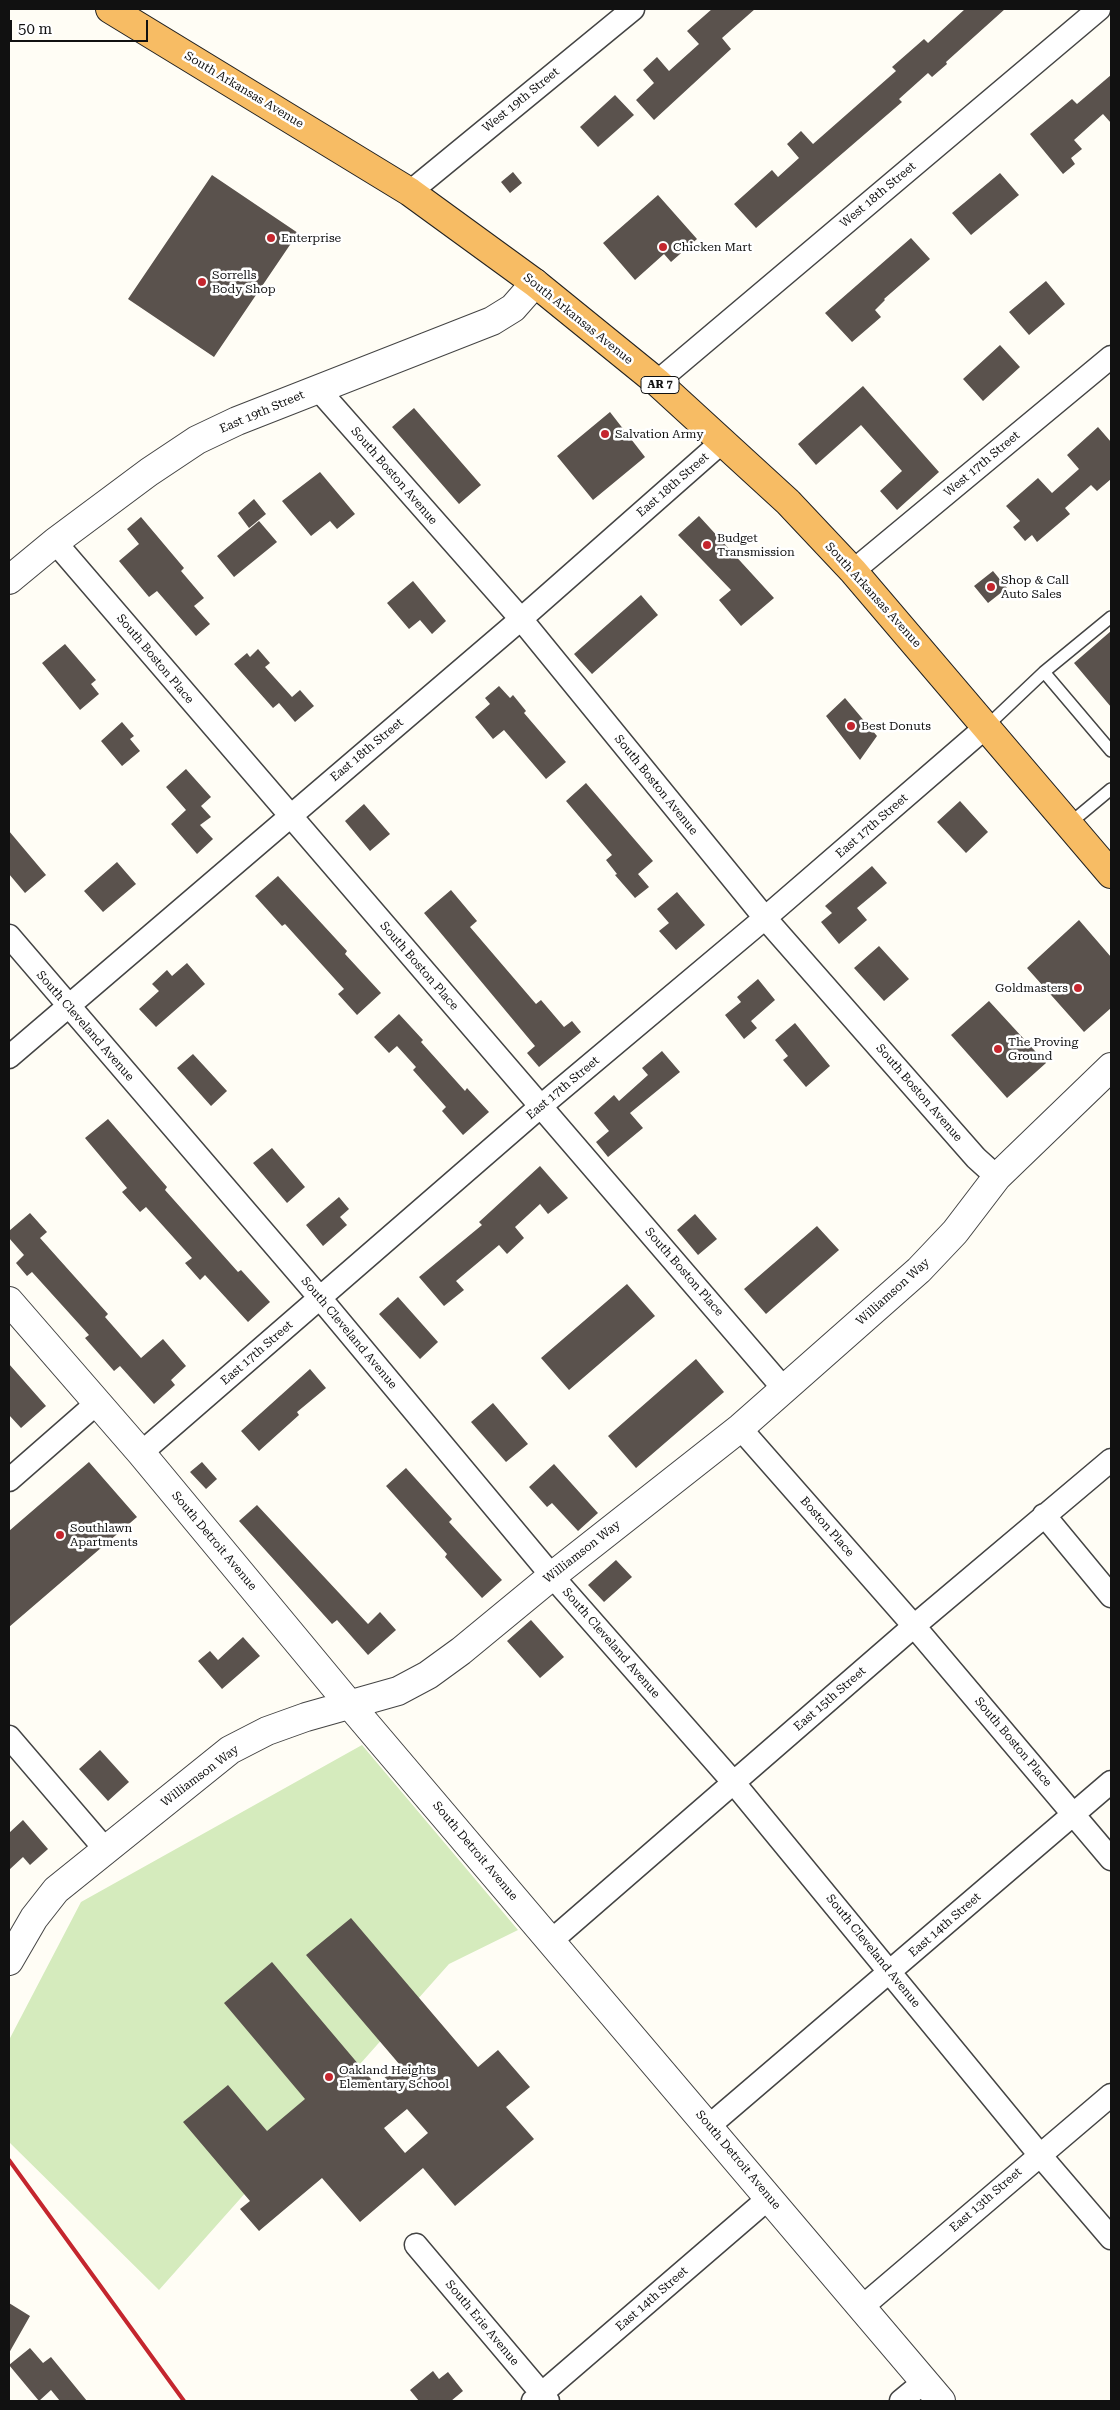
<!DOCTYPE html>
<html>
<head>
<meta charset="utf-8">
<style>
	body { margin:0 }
	#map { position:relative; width:1120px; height:2410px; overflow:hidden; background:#fffdf5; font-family:"Roboto Serif",serif }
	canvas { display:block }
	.frame { position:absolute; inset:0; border:10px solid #111; pointer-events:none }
	.scale { position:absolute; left:10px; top:20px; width:138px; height:22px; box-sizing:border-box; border:2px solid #111; border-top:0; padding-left:6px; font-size:15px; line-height:18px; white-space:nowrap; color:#111; -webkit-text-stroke:4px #fff; paint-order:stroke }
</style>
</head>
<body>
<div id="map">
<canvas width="1120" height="2410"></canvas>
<div class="frame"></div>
<div class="scale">50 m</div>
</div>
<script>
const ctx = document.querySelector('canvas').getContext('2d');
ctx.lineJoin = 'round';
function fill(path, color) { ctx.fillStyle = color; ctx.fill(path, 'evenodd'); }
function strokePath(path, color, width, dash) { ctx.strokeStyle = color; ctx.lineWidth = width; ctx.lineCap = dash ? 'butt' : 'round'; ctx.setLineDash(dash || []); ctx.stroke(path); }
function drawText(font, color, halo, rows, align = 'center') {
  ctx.font = font + ' "Roboto Serif",serif'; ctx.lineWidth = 5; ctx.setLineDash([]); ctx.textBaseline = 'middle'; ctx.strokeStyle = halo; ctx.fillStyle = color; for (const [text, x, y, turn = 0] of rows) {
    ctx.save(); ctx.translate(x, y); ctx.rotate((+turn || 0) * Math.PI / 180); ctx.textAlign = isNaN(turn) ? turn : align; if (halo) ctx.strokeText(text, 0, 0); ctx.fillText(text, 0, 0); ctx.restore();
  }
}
fill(new Path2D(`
	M 362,1745 L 518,1930 L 449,1964 L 159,2290 L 9,2142 L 9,2040 L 81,1902 Z`), '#d5ebbd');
fill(new Path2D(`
	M 712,9 L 755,9 L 722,38 L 731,49 L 654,120 L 636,100 L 654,83 L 643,70 L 657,57 L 669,71 L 699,44 L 687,31 Z
	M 965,9 L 1005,9 L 946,62 L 947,64 L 932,77 L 928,73 L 899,99 L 902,102 L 756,228 L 734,204 L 772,170 L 778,177 L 799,158 L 787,144 L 801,131 L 813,144 L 896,71 L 892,67 L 924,39 L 928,43 Z
	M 1111,75 L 1111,123 L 1103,114 L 1074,140 L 1082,149 L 1071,158 L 1075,164 L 1063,174 L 1030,134 L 1072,99 L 1077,104 Z
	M 615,95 L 634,115 L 598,147 L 580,127 Z
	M 513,172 L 522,183 L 510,193 L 501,182 Z
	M 1000,173 L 1019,195 L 971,235 L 952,213 Z
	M 212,175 L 298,233 L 214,357 L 128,299 Z
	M 658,195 L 697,239 L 671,262 L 664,254 L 635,280 L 603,243 Z
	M 911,238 L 930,259 L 884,299 L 885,300 L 875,310 L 881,317 L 852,342 L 825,313 Z
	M 1046,281 L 1065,304 L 1029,335 L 1009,312 Z
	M 1000,345 L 1020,367 L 983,401 L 963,379 Z
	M 863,386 L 939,472 L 897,510 L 880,491 L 902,471 L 861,425 L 816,465 L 798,444 Z
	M 414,408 L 481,485 L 459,504 L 392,427 Z
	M 610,412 L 645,457 L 593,500 L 557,456 Z
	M 1098,427 L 1111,442 L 1111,479 L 1097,491 L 1091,485 L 1065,508 L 1070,514 L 1037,542 L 1032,535 L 1025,541 L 1013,527 L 1020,521 L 1006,506 L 1038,478 L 1052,493 L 1079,469 L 1067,455 Z
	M 320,472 L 355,514 L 337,529 L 330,521 L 311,536 L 282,501 Z
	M 254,499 L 266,514 L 249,528 L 238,513 Z
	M 699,516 L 774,598 L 741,626 L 719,600 L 731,590 L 678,535 Z
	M 141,517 L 184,568 L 181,571 L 204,598 L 194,606 L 210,624 L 196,636 L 157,591 L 149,597 L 119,561 L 139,544 L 127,529 Z
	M 259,521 L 277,542 L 234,577 L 217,556 Z
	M 993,571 L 1007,588 L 988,603 L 974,586 Z
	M 413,581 L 446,621 L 432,634 L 420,620 L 409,629 L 387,603 Z
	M 641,595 L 658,615 L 592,674 L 574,654 Z
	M 1111,631 L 1111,707 L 1074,663 Z
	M 65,644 L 96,680 L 91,684 L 99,694 L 80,710 L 42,663 Z
	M 258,649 L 270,663 L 265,667 L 292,697 L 300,690 L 314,706 L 295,722 L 279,703 L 273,708 L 234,664 L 247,653 L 250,657 Z
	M 499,686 L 510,698 L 513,695 L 526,711 L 524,713 L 566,762 L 546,779 L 504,730 L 493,739 L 475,717 L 490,704 L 485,698 Z
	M 845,698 L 877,736 L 860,760 L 826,716 Z
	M 122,722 L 134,736 L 130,739 L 140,751 L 122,766 L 101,741 Z
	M 186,769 L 211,797 L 201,806 L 211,817 L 200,825 L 213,839 L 197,854 L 171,824 L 186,810 L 166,787 Z
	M 586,783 L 653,861 L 638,874 L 649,887 L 635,898 L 615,875 L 617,874 L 606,860 L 612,855 L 566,801 Z
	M 960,801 L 988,832 L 966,853 L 937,822 Z
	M 364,804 L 390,834 L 370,851 L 345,821 Z
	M 9,831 L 46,875 L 25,893 L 9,874 Z
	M 117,862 L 136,884 L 103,912 L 84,891 Z
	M 872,866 L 887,883 L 857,908 L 867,920 L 839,944 L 821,922 L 832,913 L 825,906 Z
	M 278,876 L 347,951 L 345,954 L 381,993 L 357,1015 L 338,994 L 344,989 L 285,924 L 282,926 L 255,896 Z
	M 451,890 L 477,921 L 470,927 L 536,1004 L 541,1000 L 564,1027 L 572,1021 L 581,1032 L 539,1067 L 527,1053 L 535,1046 L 424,913 Z
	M 677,892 L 705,925 L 676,950 L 659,931 L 669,923 L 657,909 Z
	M 1079,920 L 1111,957 L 1111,1008 L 1084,1032 L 1027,968 Z
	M 879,946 L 909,979 L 884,1001 L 854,968 Z
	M 187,963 L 205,984 L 156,1027 L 139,1009 L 159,991 L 152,984 L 167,970 L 172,976 Z
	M 758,979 L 775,1000 L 751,1021 L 757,1028 L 744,1039 L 725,1015 L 741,1002 L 737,997 Z
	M 989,1001 L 1046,1063 L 1007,1098 L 951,1035 Z
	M 399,1014 L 423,1040 L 421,1042 L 465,1091 L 467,1088 L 489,1112 L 463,1135 L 442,1111 L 446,1107 L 413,1070 L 416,1067 L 397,1046 L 389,1053 L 374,1037 Z
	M 795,1023 L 830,1066 L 806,1087 L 783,1060 L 788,1056 L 775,1040 Z
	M 662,1051 L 680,1072 L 630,1113 L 643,1128 L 608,1157 L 596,1142 L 609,1131 L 594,1113 L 614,1095 L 619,1101 L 648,1075 L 642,1068 Z
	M 193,1054 L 227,1091 L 211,1106 L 177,1068 Z
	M 108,1119 L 167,1187 L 165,1190 L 238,1272 L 241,1270 L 270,1302 L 248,1322 L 205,1275 L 200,1280 L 185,1263 L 192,1258 L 146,1207 L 140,1212 L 122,1192 L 127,1188 L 85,1138 Z
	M 272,1148 L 305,1187 L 287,1203 L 253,1163 Z
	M 540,1166 L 568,1198 L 548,1214 L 540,1204 L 515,1227 L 524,1238 L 507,1254 L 499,1245 L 456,1281 L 464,1290 L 444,1306 L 419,1277 L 482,1225 L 479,1222 Z
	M 339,1197 L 349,1209 L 340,1217 L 347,1225 L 323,1246 L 306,1225 Z
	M 30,1213 L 47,1232 L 40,1238 L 108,1314 L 105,1317 L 141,1358 L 163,1339 L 186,1366 L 171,1380 L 175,1385 L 154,1404 L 120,1366 L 114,1371 L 85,1338 L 89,1335 L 32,1272 L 27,1276 L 16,1263 L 24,1255 L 9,1238 L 9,1231 Z
	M 695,1214 L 717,1239 L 698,1255 L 677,1230 Z
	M 817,1226 L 839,1250 L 766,1314 L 744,1289 Z
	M 627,1284 L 655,1316 L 569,1390 L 541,1358 Z
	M 398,1297 L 438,1342 L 420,1359 L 379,1314 Z
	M 696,1359 L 724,1392 L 636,1468 L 608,1436 Z
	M 9,1364 L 46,1406 L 21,1428 L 9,1415 Z
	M 310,1369 L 326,1388 L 297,1412 L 299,1415 L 259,1451 L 241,1431 Z
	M 493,1403 L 528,1444 L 506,1462 L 471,1422 Z
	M 89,1462 L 137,1517 L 9,1627 L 9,1531 Z
	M 202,1462 L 217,1479 L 206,1489 L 190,1472 Z
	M 554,1464 L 598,1513 L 578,1531 L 552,1503 L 547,1507 L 529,1487 Z
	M 406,1468 L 452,1519 L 449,1522 L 502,1580 L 482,1598 L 445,1557 L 447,1554 L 386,1486 Z
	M 257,1505 L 368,1624 L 380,1612 L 396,1630 L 368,1655 L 337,1620 L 332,1624 L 239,1521 Z
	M 616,1560 L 632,1577 L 604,1602 L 588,1585 Z
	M 531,1620 L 564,1657 L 540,1678 L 507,1641 Z
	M 243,1637 L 260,1656 L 222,1689 L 198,1661 L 210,1651 L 218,1660 Z
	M 100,1750 L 129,1782 L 108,1801 L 79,1769 Z
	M 23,1820 L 48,1849 L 30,1865 L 23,1857 L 9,1870 L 9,1833 Z
	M 351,1918 L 478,2067 L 498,2050 L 530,2087 L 506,2107 L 534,2139 L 455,2206 L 423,2168 L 360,2222 L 322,2178 L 259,2231 L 240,2209 L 250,2201 L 183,2122 L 228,2085 L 267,2131 L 305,2099 L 224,2003 L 272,1962 L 376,2085 L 400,2065 L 306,1955 ZM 407,2109 L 428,2133 L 405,2153 L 384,2128 Z
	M 9,2303 L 30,2316 L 9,2353 Z
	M 30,2348 L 43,2363 L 51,2357 L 87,2401 L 60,2401 L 51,2390 L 39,2401 L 9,2365 Z
	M 433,2371 L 439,2379 L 448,2372 L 463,2391 L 451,2401 L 419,2401 L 410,2390 Z`), '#5a524d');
const service = new Path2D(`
	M 1111,617 L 1044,672 L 1111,751
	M 987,726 L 1044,672
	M 1069,824 L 1111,789`);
const minor = new Path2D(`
	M 410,192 L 633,9
	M 657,382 L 1099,9
	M 318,389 L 521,619 L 765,918 L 976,1158 L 997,1177
	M 55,542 L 784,1389
	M 853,571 L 1111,357
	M 9,936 L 320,1298 L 552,1576 L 734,1783 L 1039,2154 L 1111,2238
	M 9,1057 L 521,619 L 723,441
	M 740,1428 L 914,1626 L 1111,1859
	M 141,1453 L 541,1106 L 765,918 L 987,726
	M 9,1480 L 97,1403
	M 1044,1515 L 1111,1596
	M 9,1737 L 105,1849
	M 551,1941 L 914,1626 L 1111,1460
	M 709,2126 L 1111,1782
	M 416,2245 L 548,2401
	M 862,2307 L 1111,2095
	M 533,2401 L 770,2197
	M 901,2401 L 924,2382`);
const tertiary = new Path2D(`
	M 9,580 L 55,542 L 149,472 L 197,440 L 237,421 L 492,321 L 513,308 L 535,283
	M 9,1301 L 141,1453 L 350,1705 L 941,2401
	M 9,1961 L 34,1918 L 56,1890 L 230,1750 L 267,1731 L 306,1717 L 398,1691 L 428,1675 L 461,1651 L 552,1576 L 740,1428 L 919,1270 L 955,1232 L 997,1177 L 1111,1067`);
const trunk = new Path2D(`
	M 110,9 L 410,192 L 535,283 L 657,382 L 788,502 L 853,571 L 1111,874`);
strokePath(service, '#444', 14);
strokePath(minor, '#444', 25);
strokePath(tertiary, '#444', 30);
strokePath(trunk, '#222', 30);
strokePath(service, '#fff', 11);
strokePath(minor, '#fff', 22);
strokePath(tertiary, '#fff', 28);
strokePath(trunk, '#f7bc64', 28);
strokePath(new Path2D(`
	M 9,2160 L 184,2401`), '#c4262e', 4);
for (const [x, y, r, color] of [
	[271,238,5,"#c4262e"],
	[663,247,5,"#c4262e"],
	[202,282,5,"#c4262e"],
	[605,434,5,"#c4262e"],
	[707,545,5,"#c4262e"],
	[991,587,5,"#c4262e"],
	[851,726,5,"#c4262e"],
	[1078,988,5,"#c4262e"],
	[998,1049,5,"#c4262e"],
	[60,1535,5,"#c4262e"],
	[329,2077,5,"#c4262e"]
]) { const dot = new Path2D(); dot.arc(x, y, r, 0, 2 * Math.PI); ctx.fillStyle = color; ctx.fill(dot); strokePath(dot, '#fff', 2); }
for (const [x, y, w] of [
	[660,385,38]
]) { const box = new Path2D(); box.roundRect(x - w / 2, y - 8.5, w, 17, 4); ctx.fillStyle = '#fff'; ctx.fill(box); strokePath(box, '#111', 1); }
drawText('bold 11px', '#111', null, [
	["AR 7",660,385]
]);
drawText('12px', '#111', '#fff', [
	["South Arkansas Avenue",244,90,31],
	["West 19th Street",521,100,-39],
	["West 18th Street",878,195,-40],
	["South Arkansas Avenue",578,319,39],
	["East 19th Street",262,412,-23],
	["West 17th Street",982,464,-40],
	["South Boston Avenue",394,476,49],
	["East 18th Street",673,485,-41],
	["South Arkansas Avenue",873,595,48],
	["South Boston Place",155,659,50],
	["East 18th Street",367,750,-40],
	["South Boston Avenue",656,785,51],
	["East 17th Street",872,826,-41],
	["South Boston Place",419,966,49],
	["South Cleveland Avenue",85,1026,49],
	["East 17th Street",563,1088,-40],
	["South Boston Avenue",919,1093,49],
	["South Boston Place",684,1272,49],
	["Williamson Way",893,1292,-42],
	["South Cleveland Avenue",349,1333,50],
	["East 17th Street",257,1353,-41],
	["Boston Place",827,1527,49],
	["South Detroit Avenue",214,1541,50],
	["Williamson Way",582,1552,-38],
	["South Cleveland Avenue",611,1643,49],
	["East 15th Street",830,1699,-41],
	["South Boston Place",1013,1742,50],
	["Williamson Way",200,1776,-37],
	["South Detroit Avenue",475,1851,50],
	["East 14th Street",945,1925,-41],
	["South Cleveland Avenue",873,1951,51],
	["South Detroit Avenue",738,2160,50],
	["East 13th Street",986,2200,-41],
	["East 14th Street",652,2299,-41],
	["South Erie Avenue",482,2323,50]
]);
drawText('12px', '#111', '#fff', [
	["Enterprise",281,238],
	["Chicken Mart",673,247],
	["Sorrells",212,275],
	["Body Shop",212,289],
	["Salvation Army",615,434],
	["Budget",717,538],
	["Transmission",717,552],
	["Shop & Call",1001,580],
	["Auto Sales",1001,594],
	["Best Donuts",861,726],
	["Goldmasters",1068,988,"right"],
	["The Proving",1008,1042],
	["Ground",1008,1056],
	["Southlawn",70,1528],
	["Apartments",70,1542],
	["Oakland Heights",339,2070],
	["Elementary School",339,2084]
], 'left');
</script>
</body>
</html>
